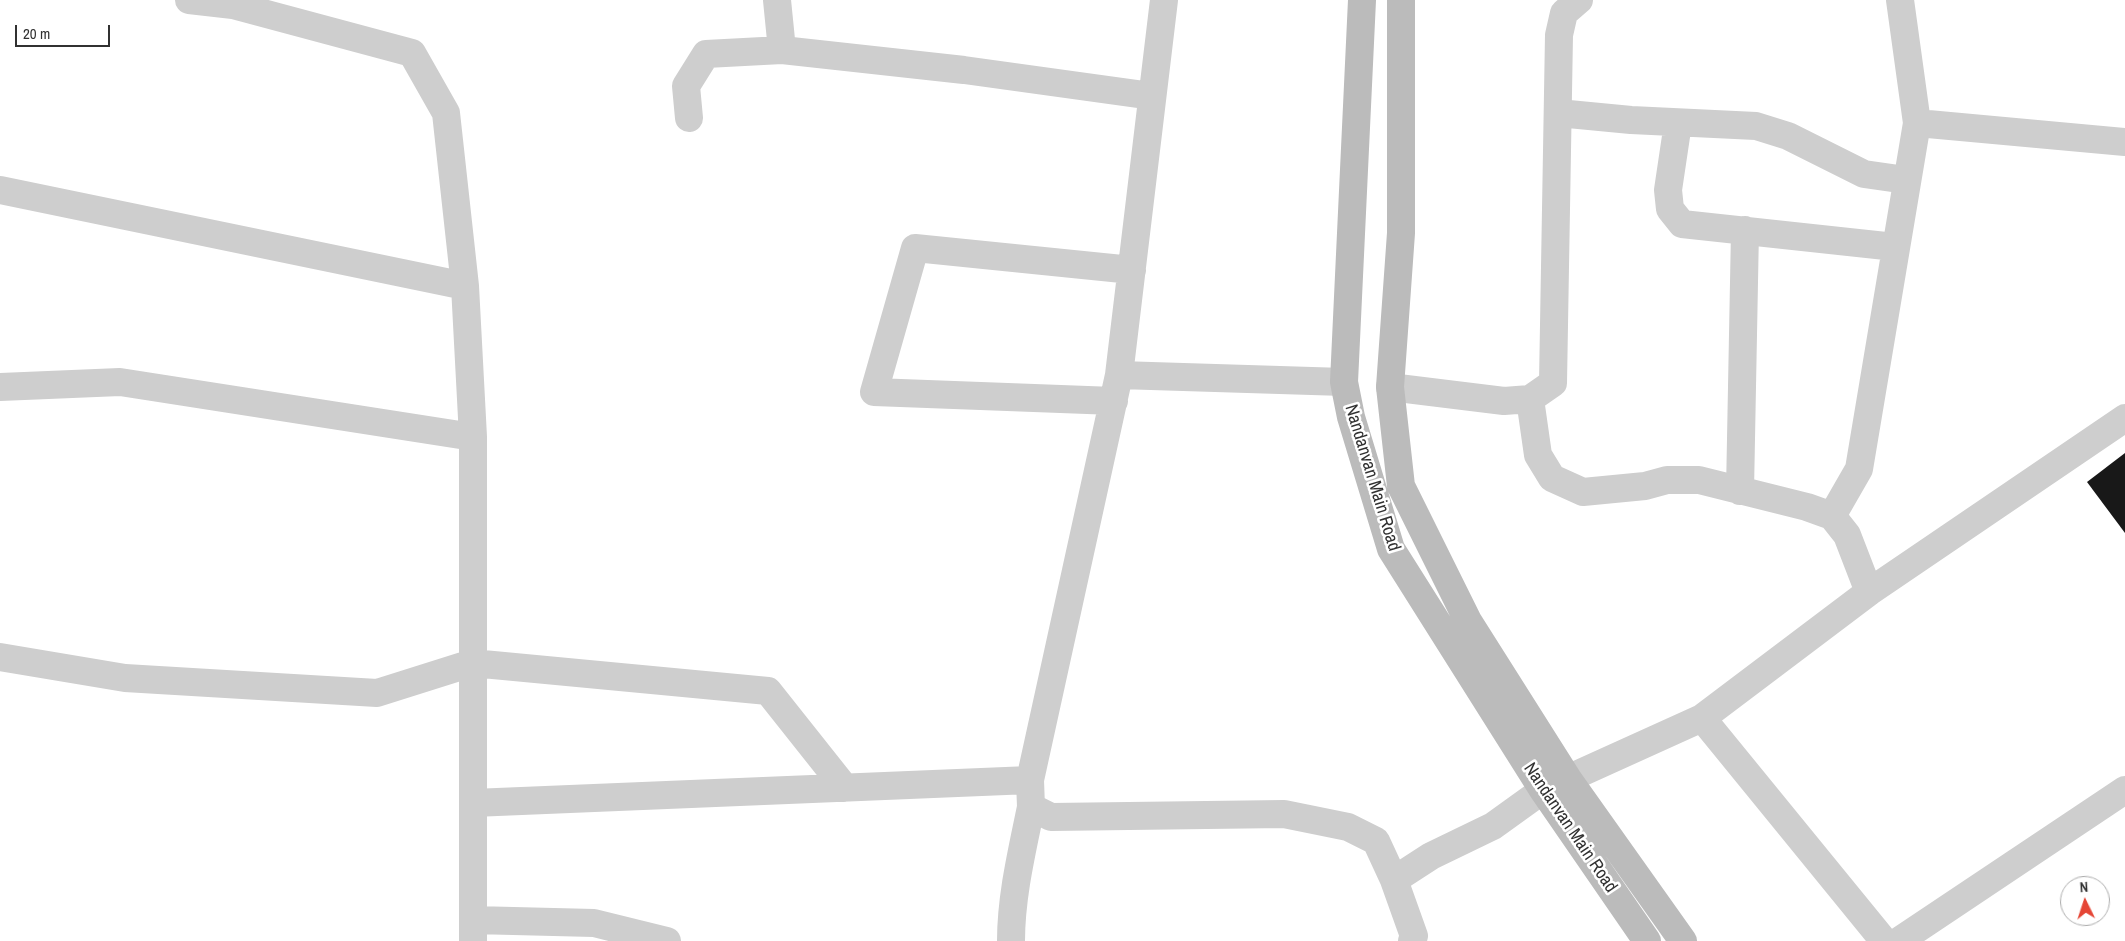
<!DOCTYPE html>
<html>
<head>
<meta charset="utf-8">
<style>
	body { margin:0 }
	#map { position:relative; width:2125px; height:941px; overflow:hidden; background:#fff; font-family:"Archivo Narrow",sans-serif }
	canvas { display:block }
	.north { position:absolute; left:2060px; top:876px; width:50px; height:50px; box-sizing:border-box; background:#fff; border:1px solid #adadad; border-radius:50%; rotate:356deg; font-size:14px; font-weight:700; line-height:20px; text-align:center; color:#313131 }
	.north::after { content:''; display:block; margin:auto; width:18px; height:22px; background:#e54636; clip-path:polygon(50% 0,100% 100%,50% 72%,0 100%) }
	.scale { position:absolute; left:15px; top:25px; width:95px; height:22px; box-sizing:border-box; border:2px solid #313131; border-top:0; padding-left:6px; font-size:15px; line-height:18px; white-space:nowrap; color:#313131; -webkit-text-stroke:4px #fff; paint-order:stroke }
</style>
</head>
<body>
<div id="map">
<canvas width="2125" height="941"></canvas>
<div class="north">N</div>
<div class="scale">20 m</div>
</div>
<script>
const ctx = document.querySelector('canvas').getContext('2d');
ctx.lineJoin = 'round';
function fill(path, color) { ctx.fillStyle = color; ctx.fill(path, 'evenodd'); }
function strokePath(path, color, width, dash) { ctx.strokeStyle = color; ctx.lineWidth = width; ctx.lineCap = dash ? 'butt' : 'round'; ctx.setLineDash(dash || []); ctx.stroke(path); }
function drawText(font, color, halo, rows, align = 'center') {
  ctx.font = font + ' "Archivo Narrow",sans-serif'; ctx.lineWidth = 5; ctx.setLineDash([]); ctx.textBaseline = 'middle'; ctx.strokeStyle = halo; ctx.fillStyle = color; for (const [text, x, y, turn = 0] of rows) {
    ctx.save(); ctx.translate(x, y); ctx.rotate((+turn || 0) * Math.PI / 180); ctx.textAlign = isNaN(turn) ? turn : align; if (halo) ctx.strokeText(text, 0, 0); ctx.fillText(text, 0, 0); ctx.restore();
  }
}
fill(new Path2D(`
	M 2125,453 L 2125,533 L 2087,482 Z`), '#181818');
strokePath(new Path2D(`
	M 189,0 L 233,5 L 412,53 L 446,113 L 465,286 L 473,437 L 473,941
	M 1164,0 L 1119,375 L 1344,382
	M 782,50 L 964,70 L 1152,96
	M 1558,113 L 1631,120 L 1756,126 L 1788,136 L 1864,174 L 1906,180
	M 689,118 L 686,86 L 706,54 L 782,50 L 777,0
	M 1678,123 L 1668,190 L 1670,209 L 1682,224 L 1895,247
	M 1917,123 L 2125,142
	M 0,190 L 465,286
	M 1119,375 L 1030,780 L 1031,807 L 1051,817 L 1284,814 L 1348,827 L 1376,841 L 1394,880 L 1431,856 L 1493,826 L 1543,790 L 1702,718 L 1869,592 L 2125,418
	M 0,387 L 120,382 L 473,437
	M 1390,387 L 1504,401 L 1530,399 L 1553,383 L 1559,35 L 1564,13 L 1579,0
	M 1530,399 L 1538,455 L 1552,478 L 1583,492 L 1645,486 L 1667,480 L 1699,480 L 1807,507 L 1832,516 L 1847,535 L 1869,592
	M 1114,401 L 874,392 L 915,248 L 1132,270
	M 1740,491 L 1745,230
	M 1832,516 L 1859,469 L 1917,123 L 1900,0
	M 0,657 L 125,678 L 377,693 L 472,663 L 768,691 L 845,788
	M 1702,718 L 1884,941
	M 473,803 L 1030,780
	M 1394,880 L 1414,936 L 1412,941
	M 473,920 L 594,923 L 667,941
	M 1011,941 C 1011,896 1022,851 1031,807
	M 1899,941 L 2125,790`), '#cecece', 28);
strokePath(new Path2D(`
	M 1362,0 L 1344,382 L 1351,417 L 1391,549 L 1543,790 L 1647,941
	M 1401,0 L 1401,233 L 1390,387 L 1401,486 L 1468,621 L 1568,779 L 1683,941`), '#bbb', 28);
drawText('18px', '#313131', '#fff', [
	["Nandanvan Main Road",1372,478,73],
	["Nandanvan Main Road",1570,828,56]
]);
</script>
</body>
</html>
